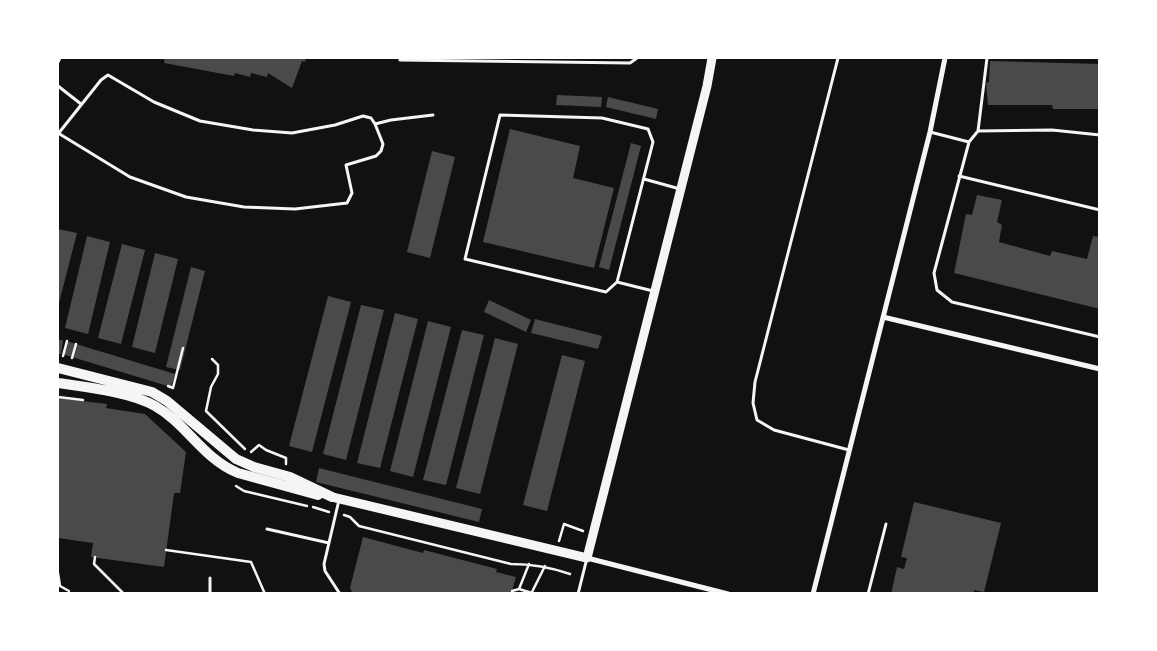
<!DOCTYPE html>
<html>
<head>
<meta charset="utf-8">
<style>
	body { margin:0 }
	#map { position:relative; width:1157px; height:651px; overflow:hidden; background:#111; font-family:"Source Serif 4",serif }
	canvas { display:block }
	.frame { position:absolute; inset:0; border:59px solid #fff; pointer-events:none }
</style>
</head>
<body>
<div id="map">
<canvas width="1157" height="651"></canvas>
<div class="frame"></div>
</div>
<script>
const ctx = document.querySelector('canvas').getContext('2d');
ctx.lineJoin = 'round';
function fill(path, color) { ctx.fillStyle = color; ctx.fill(path, 'evenodd'); }
function strokePath(path, color, width, dash) { ctx.strokeStyle = color; ctx.lineWidth = width; ctx.lineCap = dash ? 'butt' : 'round'; ctx.setLineDash(dash || []); ctx.stroke(path); }
fill(new Path2D(`
	M 165,58 L 306,58 L 305,62 L 302,61 L 292,88 L 268,73 L 267,77 L 251,73 L 250,77 L 235,73 L 234,76 L 164,63 Z
	M 990,61 L 1100,64 L 1100,109 L 1053,109 L 1052,105 L 988,105 L 986,83 L 989,82 Z
	M 557,95 L 602,97 L 601,107 L 556,105 Z
	M 608,97 L 658,109 L 656,119 L 606,107 Z
	M 510,129 L 580,146 L 573,178 L 614,188 L 594,268 L 483,242 Z
	M 631,143 L 641,146 L 609,270 L 599,267 Z
	M 432,151 L 455,157 L 430,258 L 407,252 Z
	M 977,195 L 1002,200 L 997,222 L 1002,225 L 999,242 L 1050,256 L 1052,251 L 1087,259 L 1093,236 L 1100,237 L 1100,309 L 954,273 L 966,214 L 972,215 Z
	M 58,229 L 77,233 L 58,307 Z
	M 87,236 L 110,242 L 88,334 L 65,328 Z
	M 122,244 L 145,250 L 121,344 L 98,338 Z
	M 155,253 L 178,259 L 155,353 L 132,347 Z
	M 191,267 L 205,271 L 180,370 L 166,367 Z
	M 328,296 L 351,302 L 312,452 L 289,446 Z
	M 489,300 L 531,320 L 526,332 L 484,312 Z
	M 361,305 L 384,310 L 346,460 L 323,454 Z
	M 395,313 L 418,319 L 380,468 L 357,463 Z
	M 535,319 L 602,336 L 598,349 L 531,333 Z
	M 428,321 L 451,327 L 413,477 L 390,471 Z
	M 462,330 L 484,335 L 446,485 L 423,480 Z
	M 495,338 L 518,344 L 480,494 L 456,488 Z
	M 58,340 L 63,340 L 61,354 L 58,354 Z
	M 66,341 L 175,374 L 171,387 L 62,354 Z
	M 562,355 L 585,361 L 547,511 L 523,505 Z
	M 58,398 L 107,404 L 106,408 L 145,414 L 186,452 L 180,493 L 174,493 L 164,567 L 91,557 L 93,543 L 58,538 Z
	M 319,468 L 482,509 L 479,522 L 316,482 Z
	M 914,502 L 1001,523 L 984,592 L 974,590 L 974,594 L 891,594 L 897,567 L 904,569 L 907,558 L 901,557 Z
	M 363,537 L 423,553 L 424,550 L 497,569 L 496,572 L 516,577 L 511,594 L 353,594 L 350,588 Z`), '#4a4a4a');
strokePath(new Path2D(`
	M 63,356 L 67,341
	M 72,358 L 76,344
	M 212,359 L 218,365 L 218,374 L 211,387 L 206,411 L 245,449
	M 168,386 L 173,388 L 183,348
	M 58,397 L 83,400
	M 251,452 L 259,445 L 266,450 L 286,458 L 286,464
	M 236,486 L 244,491 L 307,506
	M 313,507 L 329,512
	M 344,515 L 350,517 L 359,526 L 511,564 C 532,564 550,567 570,574
	M 559,541 L 564,524 L 583,531
	M 166,550 L 251,562 L 265,594
	M 95,557 L 94,564 L 124,594
	M 58,573 L 60,586 L 69,591
	M 519,589 L 529,564
	M 512,591 L 519,589 L 535,594
	M 532,592 L 545,566`), '#f5f5f5', 2.5);
strokePath(new Path2D(`
	M 400,58 L 400,60 L 630,63 L 637,58
	M 838,58 L 755,382 L 753,403 L 757,420 L 774,430 L 849,450
	M 987,58 L 978,131 L 969,142 L 934,273 L 937,290 L 952,302 L 1100,337
	M 58,62 L 60,58
	M 58,86 L 81,104
	M 500,115 L 602,118 L 648,129 L 653,142 L 617,282 L 606,292 L 465,259 Z
	M 375,124 L 391,120 L 433,115
	M 978,131 L 1052,130 L 1100,135
	M 930,132 L 969,142
	M 58,134 L 101,80 L 108,75 L 154,102 L 200,121 L 253,130 L 292,133 L 335,125 L 363,116 L 371,118 L 375,124 L 383,144 L 381,151 L 376,156 L 346,165 L 352,193 L 347,203 L 295,209 L 244,207 L 186,197 L 130,177 L 58,133
	M 959,176 L 1100,210
	M 644,179 L 680,189
	M 617,282 L 653,291
	M 339,500 L 324,564 L 325,571 L 340,594
	M 267,529 L 329,543
	M 210,594 L 210,578
	M 578,594 L 587,558
	M 868,594 L 886,524`), '#f5f5f5', 3);
strokePath(new Path2D(`
	M 883,317 L 1100,369
	M 587,558 L 728,594
	M 813,594 L 930,132 L 945,58`), '#f5f5f5', 5);
strokePath(new Path2D(`
	M 332,497 L 587,558 L 707,86 L 712,58`), '#f5f5f5', 9);
strokePath(new Path2D(`
	M 58,368 L 152,392 L 167,401 L 236,459 L 254,467 L 290,477 L 332,497
	M 58,383 C 85,387 131,392 155,406 C 187,424 202,458 238,473 L 318,495`), '#f5f5f5', 10);
</script>
</body>
</html>
